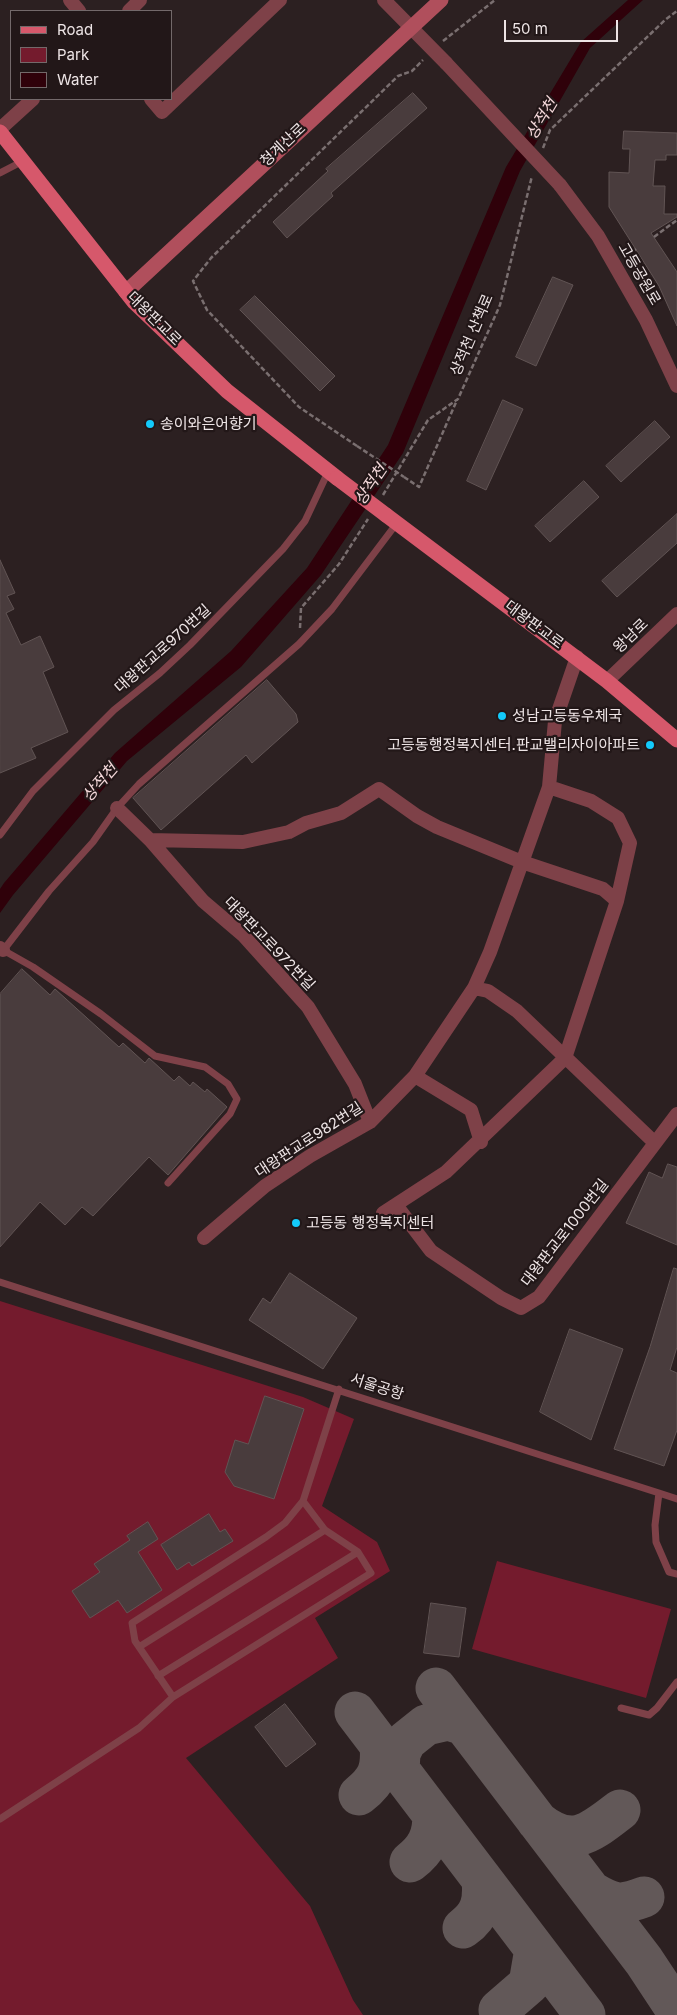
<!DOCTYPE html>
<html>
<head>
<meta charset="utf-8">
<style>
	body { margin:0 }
	#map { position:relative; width:677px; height:2015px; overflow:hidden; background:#2c2021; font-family:Inter,sans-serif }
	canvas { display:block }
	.legend { position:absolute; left:10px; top:10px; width:162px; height:90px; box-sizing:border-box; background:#221718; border:1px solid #73696a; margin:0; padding:6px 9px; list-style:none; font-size:15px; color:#ede4e5 }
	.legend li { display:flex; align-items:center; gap:10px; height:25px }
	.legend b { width:25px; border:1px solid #73696a }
	.scale { position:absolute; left:504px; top:20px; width:114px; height:22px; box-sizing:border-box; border:2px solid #ede4e5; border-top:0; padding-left:6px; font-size:15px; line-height:18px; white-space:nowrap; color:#ede4e5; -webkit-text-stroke:4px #221718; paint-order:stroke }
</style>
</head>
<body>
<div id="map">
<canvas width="677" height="2015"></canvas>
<ul class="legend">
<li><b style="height:6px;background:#d6586b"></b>Road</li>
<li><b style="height:14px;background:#741b2d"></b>Park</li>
<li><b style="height:14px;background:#2f010a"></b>Water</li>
</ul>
<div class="scale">50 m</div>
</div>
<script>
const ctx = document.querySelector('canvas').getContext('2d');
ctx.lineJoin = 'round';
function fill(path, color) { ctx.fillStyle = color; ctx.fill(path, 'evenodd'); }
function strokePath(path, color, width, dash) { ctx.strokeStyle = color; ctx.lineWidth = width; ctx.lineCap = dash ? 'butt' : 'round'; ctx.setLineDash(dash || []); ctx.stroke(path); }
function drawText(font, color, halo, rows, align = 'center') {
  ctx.font = font + ' Inter,"Noto Sans KR",sans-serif'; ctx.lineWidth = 4.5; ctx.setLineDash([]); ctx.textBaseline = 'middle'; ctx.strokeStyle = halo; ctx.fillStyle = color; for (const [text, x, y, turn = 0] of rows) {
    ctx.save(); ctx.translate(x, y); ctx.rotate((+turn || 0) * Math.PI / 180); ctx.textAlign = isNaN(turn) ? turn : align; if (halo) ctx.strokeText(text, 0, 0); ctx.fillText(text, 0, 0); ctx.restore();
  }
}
fill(new Path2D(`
	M 0,1301 L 303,1397 L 354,1419 L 322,1506 L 377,1542 L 390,1571 L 315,1618 L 338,1658 L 186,1758 L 310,1906 L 353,2000 L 363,2015 L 0,2015 Z
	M 497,1561 L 671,1609 L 646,1698 L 472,1649 Z`), '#741b2d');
fill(new Path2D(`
	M 628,0 L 643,0 L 590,48 L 520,171 L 403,453 L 321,575 L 241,667 L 127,761 L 13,895 L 0,913 L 0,889 L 4,883 L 115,753 L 231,651 L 307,568 L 388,445 L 506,167 L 581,42 Z`), '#2f010a');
strokePath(new Path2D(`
	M 436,1688 L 644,1961 L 677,2011
	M 355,1712 L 585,2015
	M 399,1770 L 400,1753 L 406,1741 L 426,1725 L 448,1720 L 464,1725
	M 359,1795 C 378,1780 382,1769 380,1745
	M 537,1821 C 572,1849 589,1834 620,1810
	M 410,1862 C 427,1849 433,1836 433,1815
	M 592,1892 C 614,1905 620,1906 644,1897
	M 463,1928 C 481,1915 484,1901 482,1879
	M 499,2010 L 529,1984 L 535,1949`), '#625858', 41);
const building = new Path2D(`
	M 413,93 L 427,108 L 331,193 L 333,196 L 287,238 L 273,222 L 328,171 L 326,169 Z
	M 624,131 L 677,133 L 677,155 L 666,155 L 666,160 L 655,160 L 653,186 L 665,186 L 664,214 L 677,214 L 677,217 L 651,233 L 677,272 L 677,326 L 659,286 L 609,207 L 609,172 L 629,173 L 630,149 L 623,149 Z
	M 553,277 L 573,285 L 536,366 L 516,357 Z
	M 255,296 L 335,376 L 320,391 L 240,310 Z
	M 503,400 L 523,409 L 486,490 L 467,481 Z
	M 655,421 L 670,437 L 621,482 L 606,466 Z
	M 584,481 L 599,497 L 550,542 L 535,526 Z
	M 677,514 L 677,543 L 617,597 L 602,581 Z
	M 0,560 L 15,593 L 7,596 L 14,609 L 6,613 L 21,645 L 40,636 L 54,667 L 43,672 L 68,732 L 31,748 L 36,758 L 0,773 Z
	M 267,680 L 296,714 L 298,722 L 252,763 L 246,755 L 161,830 L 133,798 Z
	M 22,969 L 50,995 L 55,989 L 119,1047 L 123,1043 L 145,1063 L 149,1058 L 174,1081 L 179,1076 L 190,1086 L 193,1082 L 205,1092 L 207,1089 L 227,1107 L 168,1175 L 149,1157 L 93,1216 L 82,1207 L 65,1225 L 40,1202 L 0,1247 L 0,994 Z
	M 668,1164 L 677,1167 L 677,1245 L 626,1223 L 649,1172 L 662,1178 Z
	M 674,1268 L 677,1269 L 677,1347 L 670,1370 L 677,1373 L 677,1430 L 664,1466 L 614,1449 L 650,1347 Z
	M 290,1273 L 357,1318 L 323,1369 L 249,1320 L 263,1298 L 270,1303 Z
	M 570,1329 L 623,1349 L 591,1440 L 540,1412 Z
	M 265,1396 L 304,1409 L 274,1499 L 234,1486 L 225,1472 L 235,1440 L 248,1444 Z
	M 209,1514 L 220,1532 L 225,1529 L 233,1541 L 192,1566 L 189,1562 L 177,1570 L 161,1545 Z
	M 148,1522 L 158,1539 L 138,1552 L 162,1590 L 127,1613 L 118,1600 L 90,1618 L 72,1591 L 100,1572 L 94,1564 L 130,1540 L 127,1536 Z
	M 431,1603 L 466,1608 L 459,1657 L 424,1653 Z
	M 285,1704 L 316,1744 L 286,1767 L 255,1727 Z`);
fill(building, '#493c3d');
strokePath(building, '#615454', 1);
strokePath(new Path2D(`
	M 443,41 L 495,0
	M 543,148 L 550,130 L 665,20 L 677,11
	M 654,237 L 677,220
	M 626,256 L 636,249
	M 357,446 L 299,407 L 207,310 L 193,281 L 211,258 L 398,76 L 412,71 L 423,60
	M 404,477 L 419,487 L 457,400
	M 383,495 L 428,420 L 458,399 L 500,305 L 532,176
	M 300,628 L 301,608 L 339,564 L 368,519`), '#7a6f70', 2.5, [5, 2.5]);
strokePath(new Path2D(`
	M 0,173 L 23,161
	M 0,835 L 33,791 L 114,710 L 160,673 L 190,645 L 283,549 L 305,521 L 328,472
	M 3,950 L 33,967 L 101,1014 L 155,1056 L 205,1067 L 228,1084 L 237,1099 L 230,1114 L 168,1183
	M 2,952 L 49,891 L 93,842 L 117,808 L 139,784 L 299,644 L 332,609 L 397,523
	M 0,1282 L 659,1493 L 655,1525 L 656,1542 L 669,1572 L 677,1574
	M 659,1493 L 677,1499
	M 303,1501 L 325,1530 L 358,1552 L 371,1573 L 173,1697 L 135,1641 L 132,1623 L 266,1537 L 285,1523 L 303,1501 L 339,1389
	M 139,1647 L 325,1530
	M 158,1676 L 358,1552
	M 621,1708 L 649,1715 L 657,1708 L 677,1682
	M 0,1819 L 139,1728 L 173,1697`), '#7e4148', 7);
strokePath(new Path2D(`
	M 70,0 L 79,11
	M 384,0 L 446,63
	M 129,11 L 140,0
	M 151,99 L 162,112 L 280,0
	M 0,129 L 33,99
	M 560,185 L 598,236 L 646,320 L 677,386
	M 607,681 L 677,614
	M 549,787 L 591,801 L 618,818 L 630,843 L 617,901
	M 117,808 L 150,840 L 203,901 L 244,936 L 308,1007 L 355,1084 L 370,1122
	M 150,840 L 243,842 L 289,832 L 306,823 L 341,813 L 379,789 L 417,816 L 437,827 L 522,862 L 603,889 L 617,901 L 565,1058 L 446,1172 L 383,1213
	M 0,948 L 3,950
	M 474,988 L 488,991 L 517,1011 L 655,1143
	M 415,1076 L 471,1110 L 481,1142
	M 396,1205 L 431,1251 L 501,1298 L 521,1308 L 539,1297 L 677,1114
	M 204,1238 L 265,1186 L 310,1156 L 370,1122 L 415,1076 L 474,988 L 490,952 L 549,787 L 555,721 L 577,657`), '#7e4148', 14);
strokePath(new Path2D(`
	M 126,292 L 441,0`), '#b04f5c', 15);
strokePath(new Path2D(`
	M 0,132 L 134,302 L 227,391 L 337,478
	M 386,515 L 607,681 L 677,740`), '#d6586b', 15);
strokePath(new Path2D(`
	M 357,446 L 404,477`), '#7a6f70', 2.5, [5, 2.5]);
strokePath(new Path2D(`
	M 446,63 L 560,185`), '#7e4148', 14);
strokePath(new Path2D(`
	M 337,478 L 386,515`), '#d6586b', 15);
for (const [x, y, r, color] of [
	[150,424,5,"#13cafb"],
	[502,716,5,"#13cafb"],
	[650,745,5,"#13cafb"],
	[296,1223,5,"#13cafb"]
]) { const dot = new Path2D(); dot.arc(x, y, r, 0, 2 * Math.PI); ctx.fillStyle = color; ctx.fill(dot); strokePath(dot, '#221718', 2); }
drawText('15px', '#ede4e5', '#221718', [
	["청계산로",283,145,-43],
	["고등공원로",639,274,60],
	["대왕판교로",154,319,45],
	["상적천 산책로",472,335,-67],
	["대왕판교로",534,625,37],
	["왕남로",631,636,-44],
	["대왕판교로970번길",163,649,-42],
	["대왕판교로972번길",269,944,46],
	["대왕판교로982번길",309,1140,-33],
	["대왕판교로1000번길",565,1233,-52],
	["서울공항",377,1387,18]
]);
drawText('15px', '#ede4e5', '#221718', [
	["송이와은어향기",160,424],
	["성남고등동우체국",512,716],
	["고등동행정복지센터.판교밸리자이아파트",640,745,"right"],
	["고등동 행정복지센터",306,1223]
], 'left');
drawText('italic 16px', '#f4d8da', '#221718', [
	["상적천",542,119,-59],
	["상적천",371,485,-56],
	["상적천",100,783,-49]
]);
</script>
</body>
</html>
